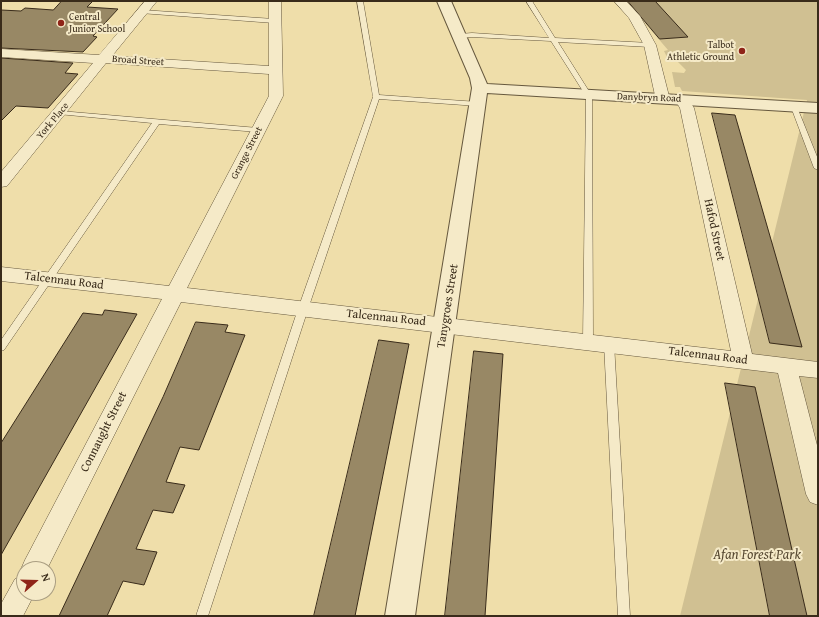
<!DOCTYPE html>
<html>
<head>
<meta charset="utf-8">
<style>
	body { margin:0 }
	#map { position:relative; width:819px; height:617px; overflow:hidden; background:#efdeaa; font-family:"Gentium Book Plus",serif }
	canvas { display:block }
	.frame { position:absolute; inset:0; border:2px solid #392b1a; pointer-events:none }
	.north { position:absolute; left:16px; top:561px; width:40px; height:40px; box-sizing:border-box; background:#f5eac8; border:1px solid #aa9e82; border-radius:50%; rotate:70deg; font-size:11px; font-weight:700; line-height:16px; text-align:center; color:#392b1a }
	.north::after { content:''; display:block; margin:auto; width:14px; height:18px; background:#8f2418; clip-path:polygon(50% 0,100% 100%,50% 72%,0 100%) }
</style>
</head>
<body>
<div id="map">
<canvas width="819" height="617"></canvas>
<div class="frame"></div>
<div class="north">N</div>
</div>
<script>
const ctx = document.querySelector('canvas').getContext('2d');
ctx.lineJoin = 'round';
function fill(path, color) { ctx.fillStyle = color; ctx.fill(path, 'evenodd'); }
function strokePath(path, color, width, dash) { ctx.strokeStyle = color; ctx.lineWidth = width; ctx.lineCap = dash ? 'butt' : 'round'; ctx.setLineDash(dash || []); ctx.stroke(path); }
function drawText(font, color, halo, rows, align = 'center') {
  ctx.font = font + ' "Gentium Book Plus",serif'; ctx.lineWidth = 4; ctx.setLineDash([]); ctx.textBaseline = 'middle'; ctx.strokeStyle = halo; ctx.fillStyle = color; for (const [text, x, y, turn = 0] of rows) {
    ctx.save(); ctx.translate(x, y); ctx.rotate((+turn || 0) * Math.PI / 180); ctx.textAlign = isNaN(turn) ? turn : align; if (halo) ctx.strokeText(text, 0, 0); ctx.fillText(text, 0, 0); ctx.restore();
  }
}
fill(new Path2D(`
	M 626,1 L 818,1 L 818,616 L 680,616 L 807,100 L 682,91 L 680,87 L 675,87 L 672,72 L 684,73 L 686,70 L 675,59 L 668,59 L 664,51 L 668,50 Z`), '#d0c092');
const building = new Path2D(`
	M 62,1 L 93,1 L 87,7 L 118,9 L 93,36 L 97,37 L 83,52 L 1,48 L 1,10 L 21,11 L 25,8 L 53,10 Z
	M 628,1 L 655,1 L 688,37 L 660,39 Z
	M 1,58 L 73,63 L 65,73 L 78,74 L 48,108 L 16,106 L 1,121 Z
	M 712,113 L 735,115 L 802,347 L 770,343 Z
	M 105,310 L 137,314 L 1,555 L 1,443 L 83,313 L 102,315 Z
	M 196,322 L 228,325 L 225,332 L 245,335 L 199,450 L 180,447 L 166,482 L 185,485 L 173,513 L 153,510 L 136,549 L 157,552 L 144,585 L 123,581 L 107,616 L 59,616 L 163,397 Z
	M 379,340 L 409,344 L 355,616 L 314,616 Z
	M 474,351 L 503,354 L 485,616 L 445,616 Z
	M 725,383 L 755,387 L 807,616 L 770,616 Z`);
fill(building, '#988865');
strokePath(building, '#392b1a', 1);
const service = new Path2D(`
	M 357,1 L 363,1 L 379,95 L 478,102 L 481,104 L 478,106 L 379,99 L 308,309 L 208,616 L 196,616 L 298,309 L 373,97 Z
	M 526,1 L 532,1 L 555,38 L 650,43 L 653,45 L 650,47 L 558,42 L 592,96 L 593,342 L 591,345 L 585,345 L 583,342 L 586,96 L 551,41 L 472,37 L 460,38 L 457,36 L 460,34 L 472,33 L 549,38 Z
	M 142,10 L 274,19 L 277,21 L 274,23 L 140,13 L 140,11 Z
	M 794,105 L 797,107 L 818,159 L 818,170 L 814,168 L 791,107 Z
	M 60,111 L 258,128 L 261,130 L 258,132 L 159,124 L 4,350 L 1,351 L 1,340 L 152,123 L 58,114 L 57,113 Z
	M 609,340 L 612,341 L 614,344 L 630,616 L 618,616 L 604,344 L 606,341 Z`);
const minor = new Path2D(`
	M 145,1 L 157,1 L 112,56 L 269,66 L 269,1 L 281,1 L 283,96 L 187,288 L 731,351 L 680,108 L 675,100 L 677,97 L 687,97 L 694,108 L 752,354 L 818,362 L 818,378 L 799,376 L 818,449 L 818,505 L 810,502 L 806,494 L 778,373 L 181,302 L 47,569 L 24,569 L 24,593 L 35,593 L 23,616 L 1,616 L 1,604 L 15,579 L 24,575 L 21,569 L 25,560 L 162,299 L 1,281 L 1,267 L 169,286 L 269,96 L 269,74 L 106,63 L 7,186 L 1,187 L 1,172 L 93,63 L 1,57 L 1,49 L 99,55 Z
	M 614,1 L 626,1 L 640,16 L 656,45 L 670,100 L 668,103 L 658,103 L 656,100 L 644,45 L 629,18 Z`);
const tertiary = new Path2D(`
	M 437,1 L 451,1 L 487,84 L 818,103 L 818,113 L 487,93 L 415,616 L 385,616 L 472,88 L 470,78 Z`);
strokePath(service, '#66583e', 1);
strokePath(minor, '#66583e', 1);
strokePath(tertiary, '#66583e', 2);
fill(service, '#f5eac8');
fill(minor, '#f5eac8');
fill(tertiary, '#f5eac8');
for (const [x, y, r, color] of [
	[61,23,4,"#8f2418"],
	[742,51,4,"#8f2418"]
]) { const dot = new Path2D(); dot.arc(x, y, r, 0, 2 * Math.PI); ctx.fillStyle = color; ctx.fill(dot); strokePath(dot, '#f5eac8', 1.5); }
drawText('10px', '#392b1a', '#f5eac8', [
	["Central",69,17],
	["Junior School",69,29],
	["Talbot",734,45,"right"],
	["Athletic Ground",734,57,"right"]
], 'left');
drawText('10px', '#392b1a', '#f5eac8', [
	["Broad Street",138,61,4],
	["Danybryn Road",649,98,2],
	["York Place",53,121,-50],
	["Grange Street",247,153,-63]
]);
drawText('12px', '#392b1a', '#f5eac8', [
	["Hafod Street",714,230,78],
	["Talcennau Road",64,281,7],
	["Tanygroes Street",448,306,-81],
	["Talcennau Road",386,318,6],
	["Talcennau Road",708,356,7],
	["Connaught Street",104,432,-63]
]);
drawText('italic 14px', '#574932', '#f5eac8', [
	["Afan Forest Park",757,555]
]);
</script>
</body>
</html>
